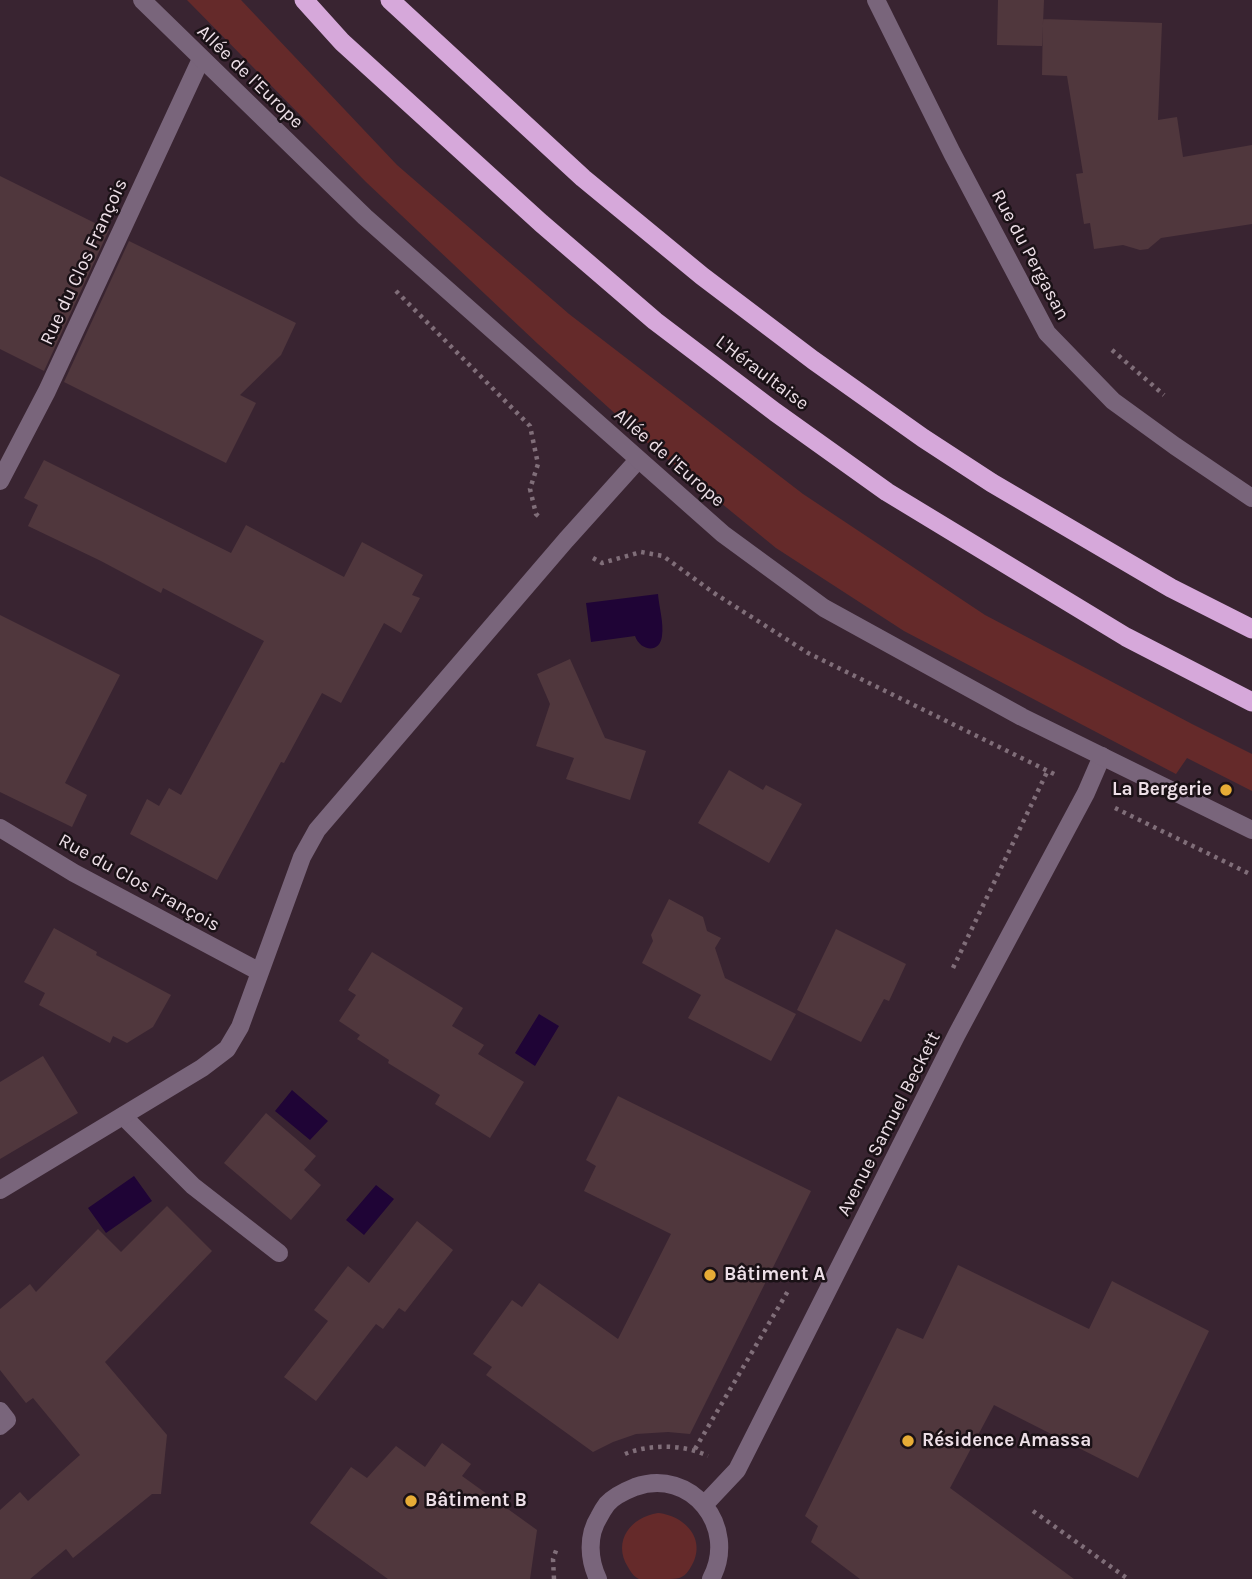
<!DOCTYPE html>
<html>
<head>
<meta charset="utf-8">
<style>
	body { margin:0 }
	canvas { display:block; background:#392431 }
</style>
</head>
<body>
<canvas width="1252" height="1579"></canvas>
<script>
const ctx = document.querySelector('canvas').getContext('2d');
ctx.lineJoin = 'round';
function fill(path, color) { ctx.fillStyle = color; ctx.fill(path, 'evenodd'); }
function strokePath(path, color, width, dash) { ctx.strokeStyle = color; ctx.lineWidth = width; ctx.lineCap = dash ? 'butt' : 'round'; ctx.setLineDash(dash || []); ctx.stroke(path); }
function drawText(font, color, halo, rows, align = 'center') {
  ctx.font = font + ' Karla,sans-serif'; ctx.lineWidth = 5; ctx.setLineDash([]); ctx.textBaseline = 'middle'; ctx.strokeStyle = halo; ctx.fillStyle = color; for (const [text, x, y, turn = 0] of rows) {
    ctx.save(); ctx.translate(x, y); ctx.rotate((+turn || 0) * Math.PI / 180); ctx.textAlign = isNaN(turn) ? turn : align; if (halo) ctx.strokeText(text, 0, 0); ctx.fillText(text, 0, 0); ctx.restore();
  }
}
fill(new Path2D(`
	M 187,0 L 241,0 L 397,165 L 569,314 L 803,494 L 985,615 L 1192,724 L 1252,754 L 1252,791 L 1187,758 L 1176,774 L 904,631 L 776,548 L 650,445 L 538,344 L 366,182 Z
	M 658,1513 C 687,1516 709,1542 689,1570 C 683,1579 677,1579 666,1579 C 658,1579 646,1579 639,1579 C 634,1577 630,1571 628,1567 C 612,1541 631,1517 658,1513 Z`), '#652a2a');
fill(new Path2D(`
	M 658,594 C 659,607 664,623 662,636 C 660,654 640,651 635,636 L 591,642 L 586,603 Z
	M 539,1014 L 559,1026 L 535,1066 L 515,1053 Z
	M 292,1090 L 328,1121 L 310,1140 L 275,1111 Z
	M 134,1176 L 152,1201 L 106,1233 L 88,1208 Z
	M 376,1185 L 394,1199 L 364,1235 L 346,1220 Z`), '#1f0436');
fill(new Path2D(`
	M 998,0 L 1044,0 L 1042,46 L 997,45 Z
	M 1043,19 L 1162,23 L 1158,120 L 1177,117 L 1183,157 L 1252,145 L 1252,224 L 1161,238 L 1148,249 L 1140,250 L 1123,245 L 1094,249 L 1090,223 L 1084,224 L 1076,174 L 1083,173 L 1067,76 L 1042,75 Z
	M 0,176 L 109,230 L 44,371 L 0,349 Z
	M 129,241 L 296,323 L 281,355 L 240,395 L 256,403 L 226,463 L 64,382 Z
	M 44,460 L 231,553 L 246,525 L 344,577 L 362,542 L 423,575 L 412,595 L 420,598 L 401,633 L 384,623 L 341,703 L 322,693 L 284,763 L 281,762 L 217,880 L 130,834 L 147,799 L 159,806 L 169,788 L 181,795 L 264,641 L 163,588 L 161,593 L 101,561 L 28,526 L 38,505 L 24,498 Z
	M 0,615 L 120,675 L 65,783 L 87,795 L 72,827 L 0,792 Z
	M 570,659 L 605,738 L 646,751 L 630,800 L 566,779 L 574,758 L 536,746 L 550,704 L 537,674 Z
	M 729,770 L 763,790 L 766,785 L 802,804 L 769,863 L 698,823 Z
	M 669,899 L 703,917 L 707,931 L 721,938 L 715,948 L 725,978 L 796,1014 L 771,1061 L 688,1018 L 701,995 L 642,963 L 653,941 L 651,935 Z
	M 54,928 L 97,952 L 96,955 L 171,995 L 153,1027 L 127,1043 L 113,1036 L 110,1043 L 39,1005 L 45,993 L 24,982 Z
	M 836,929 L 906,964 L 889,1001 L 884,999 L 861,1042 L 797,1010 Z
	M 372,952 L 463,1008 L 452,1026 L 484,1045 L 478,1054 L 524,1082 L 490,1138 L 435,1104 L 440,1095 L 388,1063 L 389,1060 L 357,1039 L 360,1035 L 339,1021 L 356,995 L 348,990 Z
	M 43,1056 L 78,1113 L 0,1159 L 0,1082 Z
	M 618,1096 L 811,1191 L 690,1434 L 668,1432 L 636,1434 L 613,1442 L 593,1452 L 486,1375 L 492,1367 L 473,1354 L 512,1300 L 522,1307 L 539,1283 L 618,1339 L 671,1234 L 584,1191 L 596,1166 L 586,1160 Z
	M 266,1113 L 316,1156 L 304,1170 L 321,1185 L 291,1220 L 224,1163 Z
	M 167,1206 L 212,1251 L 105,1362 L 167,1435 L 161,1494 L 152,1494 L 73,1558 L 66,1549 L 30,1579 L 0,1579 L 0,1510 L 20,1492 L 28,1501 L 80,1455 L 33,1398 L 26,1403 L 0,1370 L 0,1309 L 30,1284 L 36,1292 L 98,1229 L 121,1252 Z
	M 417,1221 L 453,1250 L 405,1312 L 399,1308 L 383,1329 L 376,1324 L 316,1401 L 284,1377 L 328,1321 L 314,1310 L 348,1266 L 369,1283 Z
	M 958,1265 L 1089,1329 L 1112,1281 L 1209,1331 L 1138,1478 L 994,1405 L 950,1488 L 1074,1579 L 860,1579 L 811,1542 L 818,1526 L 805,1516 L 897,1328 L 923,1339 Z
	M 442,1443 L 471,1464 L 462,1476 L 537,1530 L 530,1579 L 388,1579 L 310,1523 L 351,1467 L 367,1478 L 396,1446 L 425,1467 Z`), '#50373d');
strokePath(new Path2D(`
	M 396,291 L 530,426 L 538,464 L 530,489 L 536,514 L 542,519
	M 1112,350 L 1164,395
	M 593,558 L 602,563 L 641,552 L 663,556 L 714,593 L 808,653 L 1058,776
	M 1115,808 L 1252,875
	M 953,968 L 1048,770
	M 695,1449 L 788,1291
	M 625,1454 C 649,1444 684,1444 708,1456
	M 1033,1511 L 1128,1579
	M 554,1579 L 553,1559 L 557,1548`), '#806e79', 4.5, [3.5, 5]);
strokePath(new Path2D(`
	M 123,1116 L 193,1186 L 279,1253`), '#79657b', 18);
strokePath(new Path2D(`
	M 876,0 L 952,153 L 1047,333 L 1113,401 L 1175,446 L 1252,498
	M 0,481 L 47,391 L 201,59
	M 0,828 L 74,873 L 260,972
	M 0,1190 L 202,1068 L 227,1049 L 240,1027 L 302,857 L 317,830 L 566,540 L 638,460
	M 0,1411 L 7,1420 L 0,1426
	M 704,1505 L 737,1470 L 957,1034 L 1086,793 L 1102,756
	M 598,1579 C 589,1560 587,1536 599,1517 C 601,1513 604,1508 607,1504 C 614,1496 625,1491 635,1487 C 691,1467 739,1527 711,1579`), '#79657b', 18);
strokePath(new Path2D(`
	M 142,0 L 365,217 L 723,534 L 824,608 L 1022,717 L 1252,830`), '#79657b', 18);
strokePath(new Path2D(`
	M 304,0 L 342,42 L 541,223 L 655,321 L 775,412 L 887,492 L 1126,637 L 1252,702
	M 390,0 L 583,178 L 702,276 L 813,360 L 923,438 L 992,483 L 1171,588 L 1252,629`), '#d6a8da', 19);
for (const [x, y, r, color] of [
	[1226,790,7,"#e7ac36"],
	[710,1275,7,"#e7ac36"],
	[908,1441,7,"#e7ac36"],
	[411,1501,7,"#e7ac36"]
]) { const dot = new Path2D(); dot.arc(x, y, r, 0, 2 * Math.PI); ctx.fillStyle = color; ctx.fill(dot); strokePath(dot, '#1a1116', 2.5); }
drawText('19px', '#eddfe7', '#1a1116', [
	["Allée de l'Europe",250,77,44],
	["Rue du Pergasan",1030,255,62],
	["Rue du Clos François",84,262,-65],
	["L'Héraultaise",762,373,37],
	["Allée de l'Europe",669,458,41],
	["Rue du Clos François",139,883,29],
	["Avenue Samuel Beckett",889,1124,-63]
]);
drawText('bold 19px', '#eddfe7', '#1a1116', [
	["La Bergerie",1212,790,"right"],
	["Bâtiment A",724,1275],
	["Résidence Amassa",922,1441],
	["Bâtiment B",425,1501]
], 'left');
</script>
</body>
</html>
